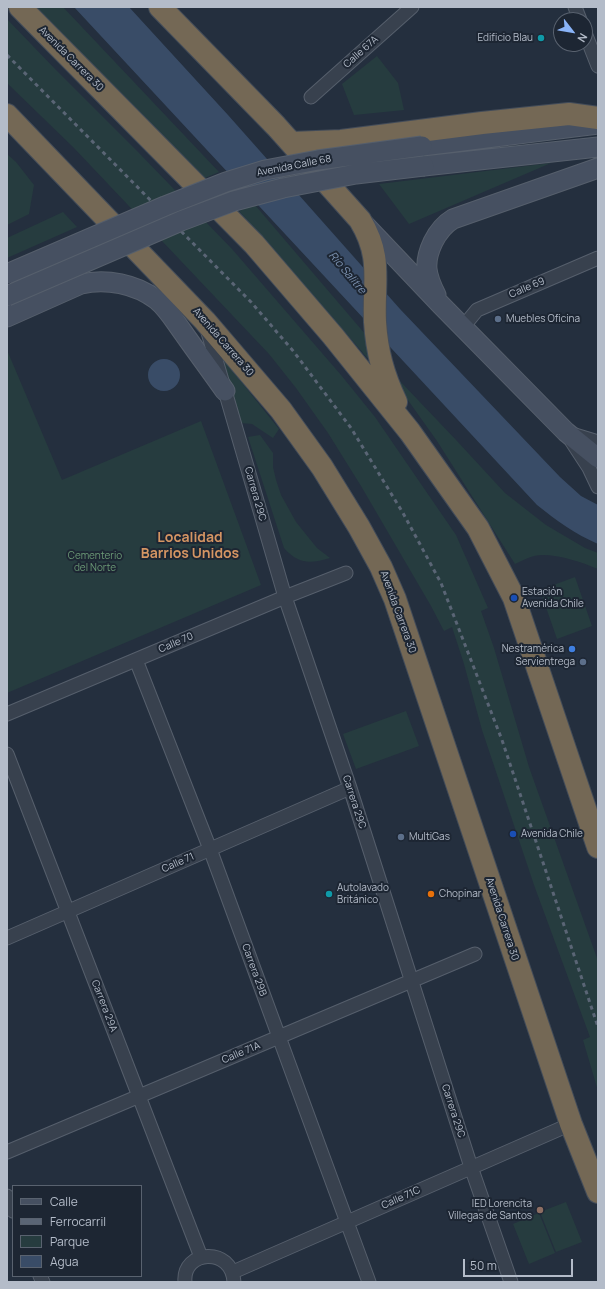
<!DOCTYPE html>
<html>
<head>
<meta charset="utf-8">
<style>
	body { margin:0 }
	#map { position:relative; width:605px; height:1289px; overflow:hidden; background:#242f3e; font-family:Manrope,sans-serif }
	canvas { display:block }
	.frame { position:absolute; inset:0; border:8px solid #b4bcc9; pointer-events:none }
	.legend { position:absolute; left:12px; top:1185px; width:130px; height:92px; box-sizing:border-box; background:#1d2633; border:1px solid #59626f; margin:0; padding:5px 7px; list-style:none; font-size:12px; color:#b4bcc9 }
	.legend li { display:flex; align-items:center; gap:8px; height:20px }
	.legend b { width:20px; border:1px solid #59626f }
	.north { position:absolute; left:553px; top:12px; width:40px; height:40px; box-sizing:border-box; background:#1d2633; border:1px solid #59626f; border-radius:50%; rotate:121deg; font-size:11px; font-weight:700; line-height:16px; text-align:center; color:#b4bcc9 }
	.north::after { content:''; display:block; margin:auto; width:14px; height:18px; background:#8ab4f8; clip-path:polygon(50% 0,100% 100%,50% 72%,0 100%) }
	.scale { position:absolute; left:463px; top:1259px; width:110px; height:18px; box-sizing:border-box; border:2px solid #b4bcc9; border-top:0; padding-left:5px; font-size:12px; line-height:14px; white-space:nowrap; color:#b4bcc9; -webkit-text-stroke:3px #1d2633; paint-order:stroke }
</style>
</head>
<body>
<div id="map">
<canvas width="605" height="1289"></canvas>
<div class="frame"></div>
<ul class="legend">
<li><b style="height:5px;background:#465061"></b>Calle</li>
<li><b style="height:5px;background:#5a6575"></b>Ferrocarril</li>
<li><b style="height:11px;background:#263c3f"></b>Parque</li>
<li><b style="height:11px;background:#394c67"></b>Agua</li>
</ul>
<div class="north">N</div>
<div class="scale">50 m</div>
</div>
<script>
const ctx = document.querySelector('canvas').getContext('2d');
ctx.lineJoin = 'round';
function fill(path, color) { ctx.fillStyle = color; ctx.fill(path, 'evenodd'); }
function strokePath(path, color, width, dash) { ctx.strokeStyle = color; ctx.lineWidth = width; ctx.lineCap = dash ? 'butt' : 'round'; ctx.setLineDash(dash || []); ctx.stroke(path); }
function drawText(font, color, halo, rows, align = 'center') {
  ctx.font = font + ' Manrope,sans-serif'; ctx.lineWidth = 4; ctx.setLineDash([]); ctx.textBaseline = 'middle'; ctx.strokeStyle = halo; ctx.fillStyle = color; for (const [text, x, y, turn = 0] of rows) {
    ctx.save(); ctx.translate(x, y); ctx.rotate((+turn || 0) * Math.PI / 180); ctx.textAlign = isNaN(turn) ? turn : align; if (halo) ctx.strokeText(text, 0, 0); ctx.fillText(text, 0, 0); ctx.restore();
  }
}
fill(new Path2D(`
	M 36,7 L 63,7 L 219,172 L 205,178 Z
	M 7,19 L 56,70 L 139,153 L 232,249 L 341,375 L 375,417 L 456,535 L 488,608 L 481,611 L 494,648 L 529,767 L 598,961 L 598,1091 L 583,1040 L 590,1037 L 534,885 L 482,730 L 464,664 L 452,627 L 444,631 L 431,606 L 361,486 L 328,433 L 296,388 L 269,354 L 74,148 L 7,83 Z
	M 377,56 L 398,83 L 404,110 L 354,115 L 342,84 Z
	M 7,154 L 16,162 L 34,185 L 29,214 L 7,225 Z
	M 551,163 L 409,224 L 379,184 Z
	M 255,205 L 366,335 L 370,361 L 239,211 Z
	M 63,212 L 77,227 L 7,258 L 7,238 Z
	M 7,350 L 62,480 L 201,421 L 261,585 L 7,693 Z
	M 223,359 L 279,429 L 273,438 L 252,424 L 240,423 Z
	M 398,379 L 457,441 L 505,493 L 546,525 L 585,548 L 598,553 L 598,569 C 581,562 561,555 542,555 C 533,555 523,560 515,564 L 437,441 L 395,382 Z
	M 260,435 L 273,453 L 273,467 L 276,480 L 281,495 L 296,522 L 317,548 L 330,558 C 310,564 298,564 284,548 L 248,437 Z
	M 575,577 L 592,626 L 557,639 L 540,590 Z
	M 406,711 L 419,746 L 356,769 L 343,734 Z
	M 566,1202 L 582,1242 L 556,1252 L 540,1212 Z
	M 539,1213 L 555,1253 L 529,1264 L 513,1224 Z`), '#263c3f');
fill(new Path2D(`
	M 74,7 L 129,7 L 228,115 L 400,309 L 560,477 L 581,496 L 598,505 L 598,544 C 575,534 557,521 537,505 Z
	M148 375a16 16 0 1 1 32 0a16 16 0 1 1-32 0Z`), '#394c67');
const street = new Path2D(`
	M 575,7 L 580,20
	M 585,33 L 598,66
	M 311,97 L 412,7
	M 463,327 L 477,310 L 598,258
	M 207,329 L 285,597 L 350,788 L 471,1167 L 511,1282
	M 575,435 L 598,442
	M 572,442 L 589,468 L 598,487
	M 136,660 L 210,849 L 369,1282
	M 7,714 L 285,597 L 346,573
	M 7,754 L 201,1257
	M 7,938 L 350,788
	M 7,1152 L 475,954
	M 7,1196 L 13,1211
	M 233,1272 L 571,1124
	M 40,1276 L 43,1282
	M 185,1282 C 182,1250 232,1246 234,1282`);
const secondary = new Path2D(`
	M 422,146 L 598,124
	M 424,166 L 598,147
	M 365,225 L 441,305 L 566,432 L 598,458
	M 436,295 C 426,275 423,263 433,242 C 438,232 443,225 453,219 L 598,168
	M 7,317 L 81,284 C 106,278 136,284 157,300 C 167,308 174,320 182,331 C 196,351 211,371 225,391`);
const highway = new Path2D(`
	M 20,7 L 254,244 L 333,336 L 410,432 L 478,528 L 514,598 L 598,847
	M 160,7 L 276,126 L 360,220 C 383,258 373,281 375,322 C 377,352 383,374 396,402
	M 7,115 L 205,321 L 281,410 L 322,467 L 359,527 L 381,567 L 395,599 L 571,1124 L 598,1192
	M 292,143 L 341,141 L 482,123 L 569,114 L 598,118`);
strokePath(street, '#565f6c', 15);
strokePath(secondary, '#565f6c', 21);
strokePath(highway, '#434c59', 24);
strokePath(street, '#38414e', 13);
strokePath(secondary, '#465061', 19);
strokePath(highway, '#746855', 22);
strokePath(new Path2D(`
	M 7,55 L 251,302 L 294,352 L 351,428 L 403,513 L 441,583 L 502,740 L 598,1027`), '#5a6575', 3, [4, 4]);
const secondaryBridge = new Path2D(`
	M 7,274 L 165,206 L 226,182 L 265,170 L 318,160 L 422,146
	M 7,296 L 181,221 L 234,201 L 283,188 L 356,174 L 424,166`);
strokePath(secondaryBridge, '#565f6c', 21, []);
strokePath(secondaryBridge, '#465061', 19);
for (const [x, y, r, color] of [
	[541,38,4,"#0f9aa8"],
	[498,319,4,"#5c6f8a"],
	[514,598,4,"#1a4fb4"],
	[572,649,4,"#3f7fe0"],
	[583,662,4,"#5c6f8a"],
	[513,834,4,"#1a4fb4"],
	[401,837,4,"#5c6f8a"],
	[329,894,4,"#0f9aa8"],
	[431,894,4,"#e8710a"],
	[540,1210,4,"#8d6e63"]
]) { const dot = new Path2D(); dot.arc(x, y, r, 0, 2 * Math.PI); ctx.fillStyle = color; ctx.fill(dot); strokePath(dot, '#1d2633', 1.5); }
drawText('10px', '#b4bcc9', '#1d2633', [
	["Edificio Blau",533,38,"right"],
	["Muebles Oficina",506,319],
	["Estación",522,592],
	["Avenida Chile",522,604],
	["Nestramérica",564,649,"right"],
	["Servientrega",575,662,"right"],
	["Avenida Chile",521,834],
	["MultiGas",409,837],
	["Autolavado",337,888],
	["Británico",337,900],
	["Chopinar",439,894],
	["IED Lorencita",532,1204,"right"],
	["Villegas de Santos",532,1216,"right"]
], 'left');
drawText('10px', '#b4bcc9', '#1d2633', [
	["Calle 67A",361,52,-42],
	["Avenida Carrera 30",71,59,45],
	["Avenida Calle 68",294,166,-11],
	["Calle 69",527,288,-23],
	["Avenida Carrera 30",223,342,49],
	["Carrera 29C",255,494,74],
	["Avenida Carrera 30",398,612,70],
	["Calle 70",176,643,-23],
	["Carrera 29C",354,802,72],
	["Calle 71",178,863,-24],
	["Avenida Carrera 30",502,919,72],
	["Carrera 29B",254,970,70],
	["Carrera 29A",104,1006,69],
	["Calle 71A",241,1053,-23],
	["Carrera 29C",453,1111,72],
	["Calle 71C",401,1198,-24]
]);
drawText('10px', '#6b9a76', '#1d2633', [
	["Cementerio",95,556],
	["del Norte",95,568]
]);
drawText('italic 11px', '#7c92b1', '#1d2633', [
	["Río Salitre",347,273,50]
]);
drawText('bold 14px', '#d59563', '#1d2633', [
	["Localidad",190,538],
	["Barrios Unidos",190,554]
]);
</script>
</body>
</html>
